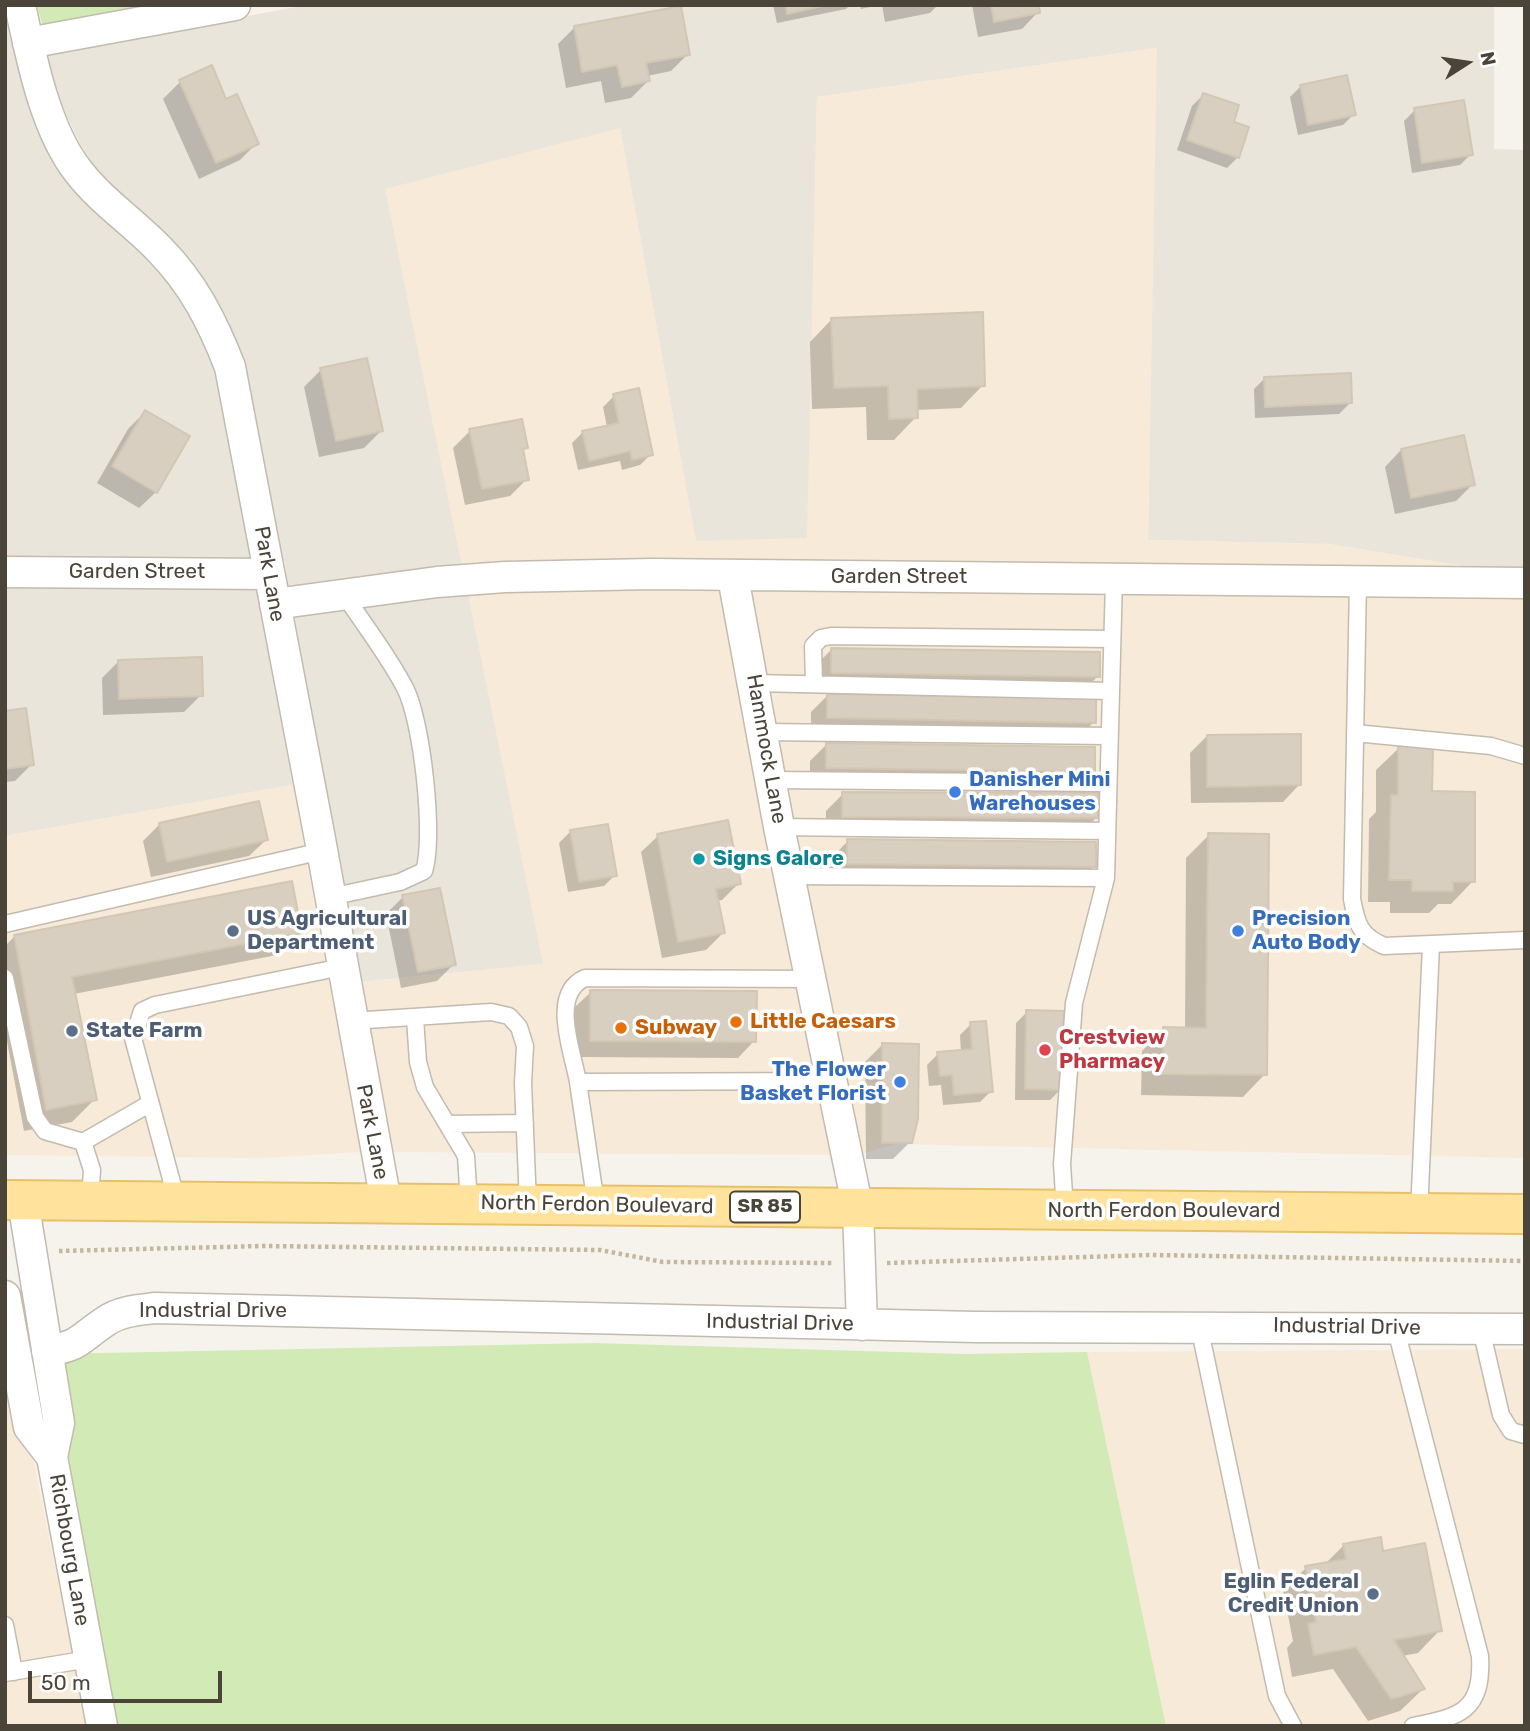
<!DOCTYPE html>
<html>
<head>
<meta charset="utf-8">
<style>
	body { margin:0 }
	#map { position:relative; width:1530px; height:1731px; overflow:hidden; background:#f6f3ec; font-family:Rubik,sans-serif }
	canvas { display:block }
	.frame { position:absolute; inset:0; border:7px solid #4b4439; pointer-events:none }
	.north { position:absolute; left:1432px; top:28px; width:70px; height:70px; -webkit-text-stroke:5px #fff; paint-order:stroke; rotate:78deg; font-size:19px; font-weight:700; line-height:28px; text-align:center; color:#4b4439 }
	.north::after { content:''; display:block; margin:auto; width:24px; height:32px; background:#4b4439; clip-path:polygon(50% 0,100% 100%,50% 72%,0 100%) }
	.scale { position:absolute; left:28px; top:1671px; width:194px; height:32px; box-sizing:border-box; border:4px solid #4b4439; border-top:0; padding-left:9px; font-size:21px; line-height:24px; white-space:nowrap; color:#4b4439; -webkit-text-stroke:5px #fff; paint-order:stroke }
</style>
</head>
<body>
<div id="map">
<canvas width="1530" height="1731"></canvas>
<div class="frame"></div>
<div class="north">N</div>
<div class="scale">50 m</div>
</div>
<script>
const ctx = document.querySelector('canvas').getContext('2d');
ctx.lineJoin = 'round';
function fill(path, color) { ctx.fillStyle = color; ctx.fill(path, 'evenodd'); }
function strokePath(path, color, width, dash) { ctx.strokeStyle = color; ctx.lineWidth = width; ctx.lineCap = dash ? 'butt' : 'round'; ctx.setLineDash(dash || []); ctx.stroke(path); }
function drawText(font, color, halo, rows, align = 'center') {
  ctx.font = font + ' Rubik,sans-serif'; ctx.lineWidth = 7; ctx.setLineDash([]); ctx.textBaseline = 'middle'; ctx.strokeStyle = halo; ctx.fillStyle = color; for (const [text, x, y, turn = 0] of rows) {
    ctx.save(); ctx.translate(x, y); ctx.rotate((+turn || 0) * Math.PI / 180); ctx.textAlign = isNaN(turn) ? turn : align; if (halo) ctx.strokeText(text, 0, 0); ctx.fillText(text, 0, 0); ctx.restore();
  }
}
fill(new Path2D(`
	M 307,5 L 1494,5 L 1494,149 L 1525,150 L 1525,570 L 1481,569 L 1329,544 L 1148,540 L 1156,48 L 817,97 L 808,538 L 696,542 L 620,128 L 462,567 L 287,589 L 285,561 L 282,561 L 244,364 L 229,322 L 192,264 L 89,162 L 62,106 L 46,53 Z
	M 5,9 L 20,77 L 34,117 L 82,198 L 168,281 L 201,332 L 215,371 L 251,560 L 5,559 Z
	M 5,585 L 256,587 L 319,926 L 292,785 L 5,836 Z
	M 468,593 L 544,964 L 359,982 L 292,615 Z`), '#eae5da');
fill(new Path2D(`
	M 1157,48 L 1148,540 L 1329,544 L 1481,569 L 462,567 L 385,189 L 620,128 L 696,541 L 807,538 L 817,97 Z
	M 651,588 L 721,590 L 760,808 L 831,1155 L 391,1152 L 359,982 L 543,964 L 468,593 Z
	M 924,590 L 1525,596 L 1525,1158 L 896,1144 L 861,1154 L 790,802 L 751,591 Z
	M 292,785 L 361,1152 L 262,1158 L 5,1155 L 5,836 Z
	M 1525,1349 L 1525,1726 L 1166,1726 L 1087,1352 Z
	M 5,1354 L 12,1354 L 87,1726 L 5,1726 Z`), '#f7ead8');
fill(new Path2D(`
	M 37,5 L 144,5 L 132,11 L 43,27 Z
	M 594,1343 L 964,1354 L 1087,1352 L 1166,1726 L 118,1726 L 62,1446 L 53,1354 Z`), '#d2eab5');
fill(new Path2D(`
	M 773,5 L 850,5 L 846,9 L 777,23 Z
	M 860,5 L 879,5 L 861,9 Z
	M 882,5 L 938,5 L 930,13 L 885,22 Z
	M 972,5 L 1037,5 L 1038,12 L 1022,29 L 978,37 Z
	M 574,28 L 688,54 L 671,71 L 647,76 L 648,81 L 631,98 L 605,103 L 601,81 L 566,88 L 558,44 Z
	M 211,68 L 226,101 L 257,143 L 240,160 L 199,179 L 163,99 L 180,82 Z
	M 1301,86 L 1354,114 L 1343,125 L 1298,135 L 1290,97 Z
	M 1203,95 L 1231,123 L 1238,157 L 1227,168 L 1177,150 L 1192,106 Z
	M 1415,110 L 1471,154 L 1460,165 L 1412,173 L 1404,121 Z
	M 832,319 L 983,385 L 961,408 L 916,410 L 916,417 L 894,440 L 867,440 L 866,407 L 812,409 L 810,342 Z
	M 321,370 L 381,431 L 364,448 L 319,457 L 304,387 Z
	M 1265,378 L 1350,403 L 1339,414 L 1255,418 L 1254,389 Z
	M 614,396 L 651,454 L 640,465 L 622,470 L 620,461 L 578,470 L 572,443 L 583,432 L 607,427 L 603,407 Z
	M 145,412 L 156,492 L 139,508 L 97,483 L 128,429 Z
	M 470,431 L 526,447 L 522,451 L 527,479 L 510,496 L 465,505 L 453,448 Z
	M 1401,450 L 1473,484 L 1456,501 L 1395,514 L 1385,467 Z
	M 832,649 L 1098,676 L 1081,693 L 815,689 L 815,666 Z
	M 119,661 L 201,695 L 184,712 L 103,715 L 102,678 Z
	M 828,695 L 1094,722 L 1077,739 L 811,734 L 811,712 Z
	M 5,713 L 32,764 L 15,781 L 5,782 Z
	M 1207,736 L 1299,785 L 1283,802 L 1191,803 L 1190,753 Z
	M 827,744 L 1093,771 L 1076,788 L 810,784 L 810,761 Z
	M 1399,748 L 1431,793 L 1473,881 L 1451,904 L 1438,904 L 1429,913 L 1390,913 L 1390,902 L 1368,902 L 1369,819 L 1376,812 L 1376,770 Z
	M 843,794 L 1096,818 L 1079,835 L 826,833 L 826,811 Z
	M 160,824 L 266,840 L 249,856 L 151,877 L 143,841 Z
	M 570,832 L 615,875 L 604,886 L 568,892 L 559,843 Z
	M 1209,835 L 1265,1074 L 1243,1097 L 1141,1095 L 1142,1051 L 1164,1029 L 1185,1029 L 1186,858 Z
	M 658,836 L 739,883 L 722,900 L 717,901 L 723,933 L 706,950 L 662,958 L 641,852 Z
	M 848,841 L 1094,866 L 1077,883 L 831,880 L 831,858 Z
	M 403,897 L 454,964 L 437,981 L 401,988 L 386,914 Z
	M 300,933 L 277,955 L 74,994 L 95,1099 L 72,1122 L 24,1131 L 5,1031 L 5,946 L 15,936 Z
	M 591,992 L 754,1041 L 738,1058 L 574,1057 L 574,1008 Z
	M 1027,1012 L 1061,1089 L 1050,1100 L 1015,1100 L 1016,1023 Z
	M 971,1024 L 991,1091 L 980,1102 L 943,1105 L 941,1085 L 929,1086 L 927,1065 L 938,1054 L 961,1052 L 960,1035 Z
	M 882,1045 L 910,1142 L 893,1159 L 866,1159 L 865,1062 Z
	M 1343,1546 L 1440,1630 L 1418,1653 L 1402,1656 L 1423,1689 L 1400,1711 L 1368,1721 L 1333,1669 L 1292,1677 L 1287,1648 L 1293,1641 L 1283,1590 L 1306,1568 L 1325,1564 Z`), '#0003');
const building = new Path2D(`
	M 786,5 L 826,5 L 787,14 Z
	M 991,5 L 1039,5 L 1040,13 L 994,22 Z
	M 681,6 L 690,55 L 646,63 L 650,81 L 622,87 L 617,65 L 582,72 L 574,26 Z
	M 212,65 L 226,99 L 237,94 L 259,144 L 216,163 L 179,80 Z
	M 1347,75 L 1356,115 L 1308,125 L 1300,85 Z
	M 1203,93 L 1239,105 L 1234,122 L 1249,127 L 1239,158 L 1187,140 Z
	M 1464,100 L 1473,155 L 1422,163 L 1414,108 Z
	M 983,312 L 985,386 L 917,389 L 918,418 L 889,419 L 888,386 L 834,388 L 831,318 Z
	M 367,358 L 383,431 L 336,441 L 320,368 Z
	M 1351,373 L 1352,403 L 1265,407 L 1264,377 Z
	M 639,388 L 653,455 L 632,460 L 630,451 L 589,461 L 582,431 L 619,423 L 613,394 Z
	M 145,410 L 190,436 L 157,493 L 112,466 Z
	M 522,419 L 528,448 L 523,449 L 529,480 L 482,489 L 469,429 Z
	M 1464,435 L 1475,485 L 1411,498 L 1401,449 Z
	M 831,648 L 1100,652 L 1100,677 L 831,673 Z
	M 202,657 L 203,696 L 119,699 L 118,660 Z
	M 827,694 L 1096,698 L 1096,723 L 827,718 Z
	M 26,708 L 34,765 L 5,769 L 5,711 Z
	M 1301,734 L 1301,785 L 1207,787 L 1207,735 Z
	M 826,743 L 1095,747 L 1095,772 L 826,768 Z
	M 1398,746 L 1433,746 L 1432,791 L 1475,792 L 1475,882 L 1453,882 L 1453,891 L 1412,891 L 1412,880 L 1389,880 L 1391,795 L 1398,795 Z
	M 842,792 L 1098,793 L 1098,818 L 842,817 Z
	M 259,801 L 268,840 L 167,862 L 159,823 Z
	M 728,820 L 741,884 L 716,889 L 725,933 L 678,942 L 657,834 Z
	M 608,824 L 617,876 L 579,882 L 570,830 Z
	M 1208,833 L 1269,834 L 1267,1075 L 1163,1074 L 1163,1027 L 1206,1028 Z
	M 847,839 L 1096,842 L 1096,867 L 847,864 Z
	M 292,881 L 302,933 L 72,977 L 97,1100 L 46,1110 L 14,935 Z
	M 440,888 L 456,965 L 418,972 L 402,895 Z
	M 590,990 L 757,991 L 756,1042 L 590,1041 Z
	M 1026,1010 L 1064,1011 L 1062,1090 L 1025,1089 Z
	M 986,1021 L 993,1092 L 954,1095 L 952,1075 L 940,1076 L 937,1052 L 972,1049 L 970,1022 Z
	M 882,1043 L 919,1044 L 918,1119 L 912,1143 L 882,1143 Z
	M 1381,1537 L 1383,1551 L 1425,1543 L 1442,1631 L 1394,1640 L 1425,1689 L 1391,1699 L 1356,1647 L 1314,1655 L 1308,1624 L 1316,1622 L 1305,1566 L 1346,1559 L 1343,1544 Z`);
fill(building, '#d8cfc1');
strokePath(building, '#d3c7b4', 2);
const lane = new Path2D(`
	M 1358,581 L 1352,899 C 1357,924 1359,935 1384,946 L 1525,940
	M 754,683 L 1110,691
	M 814,684 L 813,646 L 821,638 L 831,636 L 1112,639
	M 763,732 L 1109,736
	M 1355,733 L 1491,746 L 1525,756
	M 771,780 L 1108,783
	M 779,827 L 1107,831
	M 789,876 L 1106,878
	M 330,897 L 400,882 L 424,871 C 435,837 422,720 405,688 C 388,655 364,625 344,594
	M 5,924 L 322,851
	M 5,978 L 35,1117 L 45,1131 L 83,1142 L 92,1170 L 90,1200
	M 415,1018 L 418,1062 L 425,1087 L 466,1156 L 469,1203
	M 351,1021 L 491,1012 L 509,1016 L 519,1027 L 525,1046 L 523,1083 L 528,1204
	M 578,1082 C 573,1052 549,994 585,978 L 810,979
	M 447,1124 L 525,1123
	M 83,1142 L 149,1104
	M 177,1201 L 133,1038 L 142,1011 L 155,1005 L 342,967
	M 596,1204 L 578,1082 L 830,1081
	M 1065,1210 L 1062,1164 L 1074,1003 L 1106,878 L 1114,579
	M 1419,1213 L 1431,945
	M 1199,1326 L 1277,1696 L 1293,1726
	M 1395,1326 L 1480,1656 C 1483,1712 1459,1717 1413,1726
	M 1481,1329 L 1501,1415 L 1511,1431 L 1525,1435
	M 5,1625 L 14,1672
	M 5,1673 L 89,1659`);
const street = new Path2D(`
	M 20,5 C 31,57 45,129 78,171 C 101,201 133,222 159,249 C 193,283 213,323 230,367 L 320,839 L 386,1202
	M 28,43 L 235,5
	M 5,572 L 269,574
	M 733,577 L 779,827 L 858,1209 L 862,1325
	M 275,604 L 437,582 L 505,577 L 652,574 L 1525,583
	M 23,1201 L 59,1423 L 52,1457 L 102,1726
	M 5,1296 L 29,1427 L 52,1457
	M 47,1351 C 81,1346 80,1338 106,1321 C 121,1311 138,1310 155,1308 L 975,1327 L 1525,1329`);
const primary = new Path2D(`
	M 5,1200 L 1525,1214`);
strokePath(lane, '#c2bbae', 19);
strokePath(street, '#c2bbae', 33);
strokePath(primary, '#e6c16a', 42);
strokePath(new Path2D(`
	M 59,1251 L 263,1246 L 600,1250 L 663,1262 L 833,1263
	M 887,1263 L 1151,1255 L 1525,1261`), '#c4b79f', 4.5, [3.5, 3.5]);
strokePath(lane, '#fff', 16);
strokePath(street, '#fff', 30);
strokePath(primary, '#ffe39c', 38);
for (const [x, y, r, color] of [
	[955,792,7,"#3f7fe0"],
	[699,859,7,"#0f9aa8"],
	[233,931,7,"#5c6f8a"],
	[1238,931,7,"#3f7fe0"],
	[736,1022,7,"#e8710a"],
	[621,1028,7,"#e8710a"],
	[72,1031,7,"#5c6f8a"],
	[1045,1050,7,"#e0444e"],
	[900,1082,7,"#3f7fe0"],
	[1373,1594,7,"#5c6f8a"]
]) { const dot = new Path2D(); dot.arc(x, y, r, 0, 2 * Math.PI); ctx.fillStyle = color; ctx.fill(dot); strokePath(dot, '#fff', 2.5); }
for (const [x, y, w] of [
	[765,1207,70]
]) { const box = new Path2D(); box.roundRect(x - w / 2, y - 15.5, w, 31, 5); ctx.fillStyle = '#fff'; ctx.fill(box); strokePath(box, '#4b4439', 2); }
drawText('bold 19px', '#4b4439', null, [
	["SR 85",765,1207]
]);
drawText('21px', '#4b4439', '#fff', [
	["Garden Street",137,572],
	["Park Lane",269,574,80],
	["Garden Street",899,577],
	["Hammock Lane",766,749,80],
	["Park Lane",372,1132,79],
	["North Ferdon Boulevard",597,1205,1],
	["North Ferdon Boulevard",1164,1211],
	["Industrial Drive",213,1311],
	["Industrial Drive",780,1323,1],
	["Industrial Drive",1347,1327,1],
	["Richbourg Lane",69,1550,80]
]);
drawText('bold 21px', '#366cbe', '#fff', [
	["Danisher Mini",969,780],
	["Warehouses",969,804],
	["Precision",1252,919],
	["Auto Body",1252,943],
	["The Flower",886,1070,"right"],
	["Basket Florist",886,1094,"right"]
], 'left');
drawText('bold 21px', '#0d838f', '#fff', [
	["Signs Galore",713,859]
], 'left');
drawText('bold 21px', '#4e5e75', '#fff', [
	["US Agricultural",247,919],
	["Department",247,943],
	["State Farm",86,1031],
	["Eglin Federal",1359,1582,"right"],
	["Credit Union",1359,1606,"right"]
], 'left');
drawText('bold 21px', '#c56008', '#fff', [
	["Little Caesars",750,1022],
	["Subway",635,1028]
], 'left');
drawText('bold 21px', '#be3a42', '#fff', [
	["Crestview",1059,1038],
	["Pharmacy",1059,1062]
], 'left');
</script>
</body>
</html>
